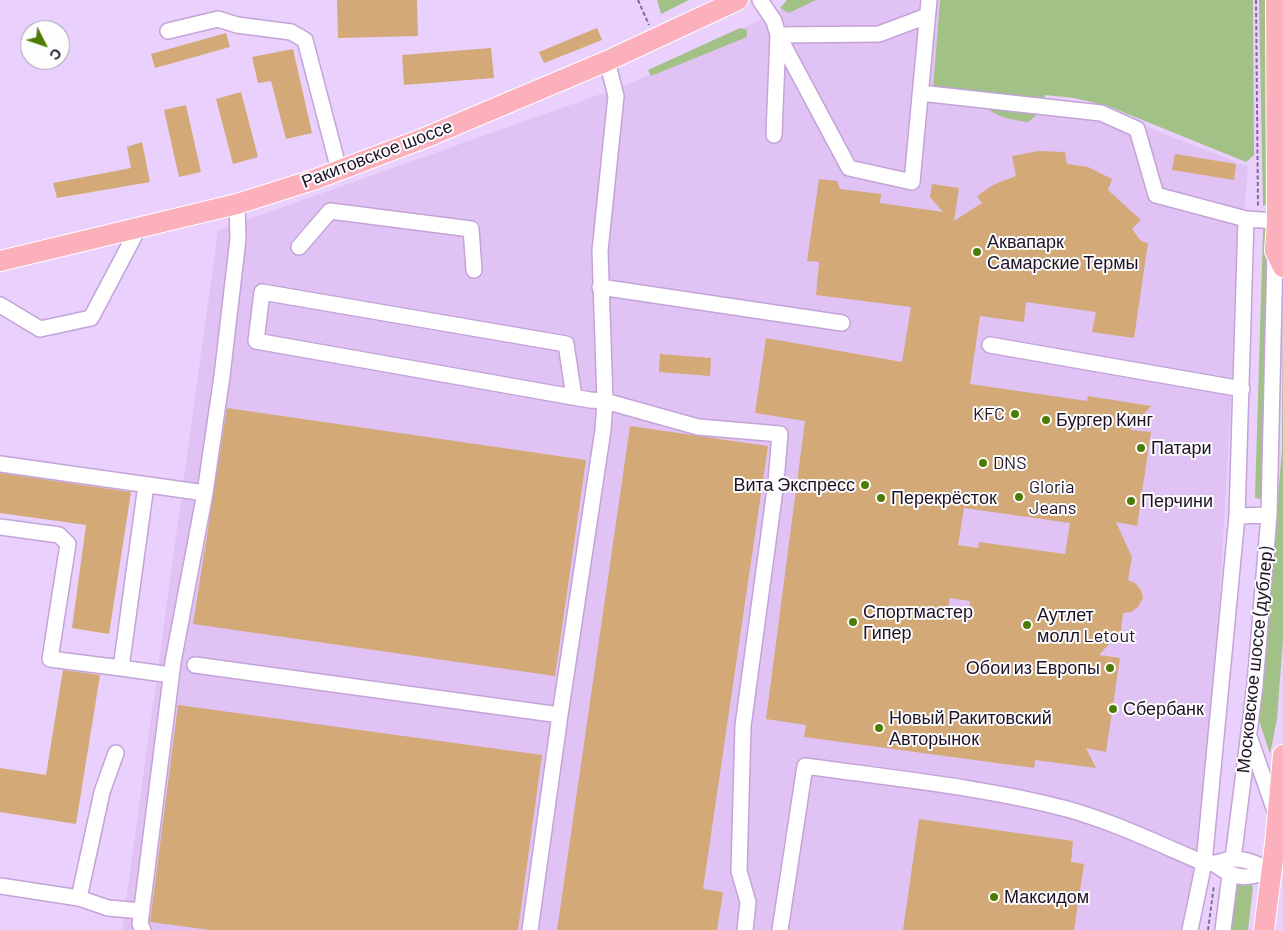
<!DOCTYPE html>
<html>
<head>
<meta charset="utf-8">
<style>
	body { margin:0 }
	#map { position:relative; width:1283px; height:930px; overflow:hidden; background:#ead0fc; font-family:Barlow,sans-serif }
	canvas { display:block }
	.north { position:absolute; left:20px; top:20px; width:50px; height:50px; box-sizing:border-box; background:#fdfdfd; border:1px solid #a49fa7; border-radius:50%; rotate:131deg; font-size:14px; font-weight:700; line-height:20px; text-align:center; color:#1e1226 }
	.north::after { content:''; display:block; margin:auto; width:18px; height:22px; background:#4d7c05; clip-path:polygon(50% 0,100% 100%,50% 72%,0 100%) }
</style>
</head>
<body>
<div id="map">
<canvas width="1283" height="930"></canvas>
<div class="north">С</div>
</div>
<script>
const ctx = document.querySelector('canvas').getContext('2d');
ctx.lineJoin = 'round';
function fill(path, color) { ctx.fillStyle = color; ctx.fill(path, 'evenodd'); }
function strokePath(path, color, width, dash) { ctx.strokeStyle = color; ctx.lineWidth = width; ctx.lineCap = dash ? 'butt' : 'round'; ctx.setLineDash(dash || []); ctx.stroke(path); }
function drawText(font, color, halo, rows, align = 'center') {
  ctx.font = font + ' Barlow,sans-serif'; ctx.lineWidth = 4; ctx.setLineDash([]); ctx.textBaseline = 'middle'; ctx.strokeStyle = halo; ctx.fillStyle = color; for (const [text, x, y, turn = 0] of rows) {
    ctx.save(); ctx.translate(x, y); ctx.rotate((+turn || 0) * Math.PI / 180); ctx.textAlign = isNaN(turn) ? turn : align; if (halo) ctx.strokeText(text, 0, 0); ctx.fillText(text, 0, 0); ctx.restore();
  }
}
fill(new Path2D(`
	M 800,0 L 940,0 L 933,89 L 1098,107 L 1248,167 L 1239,267 L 1204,863 L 1196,930 L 122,930 L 218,230 L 632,83 Z`), '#e0c3f4');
fill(new Path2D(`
	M 657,0 L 689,0 L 661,14 Z
	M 787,0 L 816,0 L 789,13 L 780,8 Z
	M 940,0 L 1253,0 L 1254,155 L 1246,162 L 1108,106 L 1074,98 L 1045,95 L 1043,110 L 1028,122 C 1005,119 989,115 975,96 L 933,89 Z
	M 1259,0 L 1269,0 L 1268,203 L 1263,206 Z
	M 740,28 L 747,30 L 747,37 L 651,76 L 648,70 Z
	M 1269,220 L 1262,499 L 1255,498 L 1263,232 L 1264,222 Z
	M 1283,275 L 1283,639 L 1277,719 L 1270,754 L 1258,717 L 1282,451 Z
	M 1238,879 L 1249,882 L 1253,887 L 1248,930 L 1230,930 Z`), '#a2c187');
fill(new Path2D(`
	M 337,0 L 417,0 L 418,36 L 338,38 Z
	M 597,28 L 602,40 L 544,63 L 539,52 Z
	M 226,33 L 230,47 L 155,68 L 151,54 Z
	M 491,48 L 494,78 L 404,85 L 402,55 Z
	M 293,49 L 312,133 L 286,139 L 271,81 L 258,83 L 252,57 Z
	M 241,92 L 258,157 L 233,164 L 216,99 Z
	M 186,105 L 201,172 L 179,177 L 164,110 Z
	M 142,142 L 150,182 L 57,198 L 53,183 L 131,168 L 127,147 Z
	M 1039,151 L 1065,152 L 1067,164 L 1088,167 L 1112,179 L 1108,190 L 1141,220 L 1132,229 L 1141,241 L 1148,243 L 1134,338 L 1092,332 L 1096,312 L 1026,302 L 1024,322 L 980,316 L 970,384 L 1087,401 L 1088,396 L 1151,406 L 1130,430 L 1151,432 L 1137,526 L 1116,522 L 1132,557 L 1128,580 L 1135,583 L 1141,590 L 1143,598 L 1138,607 L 1131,612 L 1123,613 L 1121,631 L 1099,655 L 1120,658 L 1106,752 L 1086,748 L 1096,768 L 1035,760 L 1034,768 L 804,737 L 806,725 L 766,719 L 805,421 L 755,413 L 766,338 L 902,362 L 911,307 L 816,295 L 819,262 L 807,261 L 819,179 L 837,181 L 840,189 L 881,194 L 880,203 L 943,212 L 930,197 L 932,184 L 959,188 L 954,221 L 982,203 L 977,196 L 993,185 L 1016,176 L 1012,156 ZM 964,508 L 1070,523 L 1065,554 L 979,542 L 978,548 L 958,545 ZM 950,598 L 970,601 L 968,620 L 946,617 Z
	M 1175,154 L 1236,164 L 1234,180 L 1172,170 Z
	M 660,354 L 711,358 L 710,376 L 659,372 Z
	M 227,408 L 586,460 L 555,676 L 193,624 Z
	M 630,426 L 768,446 L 703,889 L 723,892 L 717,930 L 557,930 Z
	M 0,473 L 131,492 L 109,634 L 72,628 L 86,525 L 0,513 Z
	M 63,670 L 100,675 L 76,824 L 0,812 L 0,768 L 46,775 Z
	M 178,705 L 542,755 L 518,930 L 210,930 L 150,922 Z
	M 919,819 L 1073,841 L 1071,862 L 1084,864 L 1074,930 L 903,930 Z`), '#d2a977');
const minor = new Path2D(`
	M 760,0 L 774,21 L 778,35 L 774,135
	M 927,16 L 879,34 L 778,35 L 849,168 L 912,182 C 918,121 923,61 929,0
	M 168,31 L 218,19 L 237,25 L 291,32 L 305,40 L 339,170
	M 920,93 L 1101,113 L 1137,129 L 1156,195 L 1246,219
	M 299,247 L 330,211 L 471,229 L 474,270
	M 600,287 L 842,323
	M 0,305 L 40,329 L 91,318 L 138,229
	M 990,345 L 1242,389
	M 574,397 L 566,344 L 262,292 L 256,341 L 590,400 L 605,401 L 698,427 L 780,434 L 776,482 L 743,726 L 739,871 L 748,902 L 745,930
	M 0,464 L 205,493
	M 146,485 L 121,668 L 171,675
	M 1237,516 L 1269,515
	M 0,527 L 59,535 L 68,544 L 50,659 L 121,668
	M 195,665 L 560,715
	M 1250,739 L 1276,814
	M 1233,859 L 1255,685 L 1269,515 L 1275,252
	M 1216,865 C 1236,880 1247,879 1271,871
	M 0,886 L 79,898 L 108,908 L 142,911
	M 79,898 L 102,792 L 116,753
	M 143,930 L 140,924 L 173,662 L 205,493 L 222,376 L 238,239 L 237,204
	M 530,930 L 560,715 L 603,430 L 605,401 L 600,251 L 616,96 L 607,61
	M 780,930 L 805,766 C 890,778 984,787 1067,809 C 1114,822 1159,844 1204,863 C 1217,865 1220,861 1232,859 C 1246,858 1259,865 1271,871
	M 1190,930 L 1204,863 L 1237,516 L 1246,219 L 1277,221
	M 1223,930 L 1230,875`);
const major = new Path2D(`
	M 1276,0 L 1277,221 L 1275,251 L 1283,267
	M 0,261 L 237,204 L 316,179 L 427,137 L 607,61 L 738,0
	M 1264,930 L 1275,844 L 1283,755`);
strokePath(minor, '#c3a3d8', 18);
strokePath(major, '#fff', 22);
strokePath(new Path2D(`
	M 638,0 L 649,25
	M 1256,0 L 1258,208
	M 1208,930 L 1214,885`), '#7f6c8c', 2, [4, 2.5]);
strokePath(minor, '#fff', 15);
strokePath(major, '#fbb0bc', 20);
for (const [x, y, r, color] of [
	[977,252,5,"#4d7c05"],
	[1015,414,5,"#4d7c05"],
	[1046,420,5,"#4d7c05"],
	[1141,448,5,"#4d7c05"],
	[983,463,5,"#4d7c05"],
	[865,485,5,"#4d7c05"],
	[1019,497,5,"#4d7c05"],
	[881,498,5,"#4d7c05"],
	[1131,501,5,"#4d7c05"],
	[853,622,5,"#4d7c05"],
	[1027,625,5,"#4d7c05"],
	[1110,668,5,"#4d7c05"],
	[1113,709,5,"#4d7c05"],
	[879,728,5,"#4d7c05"],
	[994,897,5,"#4d7c05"]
]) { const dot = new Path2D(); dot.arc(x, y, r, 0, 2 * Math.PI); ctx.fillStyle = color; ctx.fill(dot); strokePath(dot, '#fdfdfd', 2); }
drawText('18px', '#1e1226', '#fdfdfd', [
	["Ракитовское шоссе",377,154,-21],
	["Московское шоссе (дублер)",1255,660,-84]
]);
drawText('18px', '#1e1226', '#fdfdfd', [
	["Аквапарк",987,242],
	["Самарские Термы",987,263],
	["KFC",1005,414,"right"],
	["Бургер Кинг",1056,420],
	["Патари",1151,448],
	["DNS",993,463],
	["Вита Экспресс",855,485,"right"],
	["Gloria",1029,487],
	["Jeans",1029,508],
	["Перекрёсток",891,498],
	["Перчини",1141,501],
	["Спортмастер",863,612],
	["Гипер",863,633],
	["Аутлет",1037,615],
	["молл Letout",1037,636],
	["Обои из Европы",1100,668,"right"],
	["Сбербанк",1123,709],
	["Новый Ракитовский",889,718],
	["Авторынок",889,739],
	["Максидом",1004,897]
], 'left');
</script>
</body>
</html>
